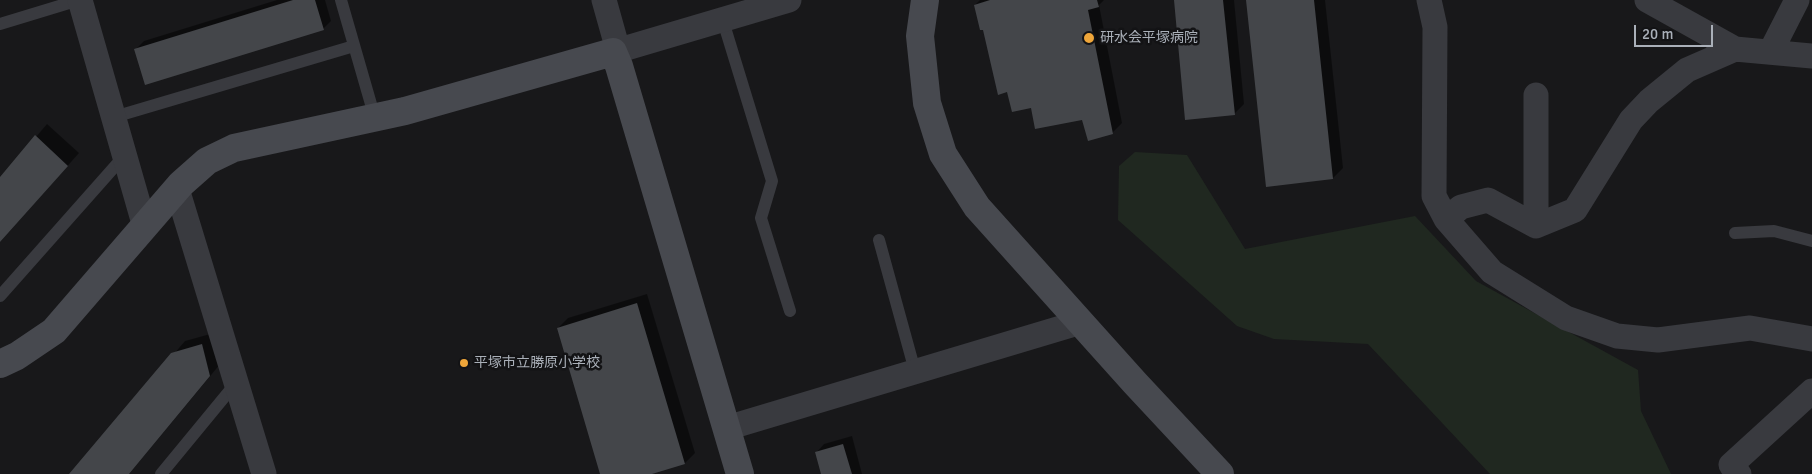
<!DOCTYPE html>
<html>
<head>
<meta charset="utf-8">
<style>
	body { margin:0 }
	#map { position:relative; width:1812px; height:474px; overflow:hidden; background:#18181a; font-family:Signika,sans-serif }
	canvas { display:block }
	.scale { position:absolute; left:1634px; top:25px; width:79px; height:22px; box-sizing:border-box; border:2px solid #aab0b9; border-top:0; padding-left:6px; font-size:15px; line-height:18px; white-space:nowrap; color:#aab0b9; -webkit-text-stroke:4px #131315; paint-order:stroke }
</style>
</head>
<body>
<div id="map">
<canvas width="1812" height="474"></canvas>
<div class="scale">20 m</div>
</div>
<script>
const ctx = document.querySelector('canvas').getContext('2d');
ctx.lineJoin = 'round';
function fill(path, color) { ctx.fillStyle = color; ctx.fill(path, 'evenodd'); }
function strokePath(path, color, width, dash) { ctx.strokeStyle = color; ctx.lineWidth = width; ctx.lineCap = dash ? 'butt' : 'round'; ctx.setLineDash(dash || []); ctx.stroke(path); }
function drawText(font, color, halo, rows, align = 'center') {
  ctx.font = font + ' Signika,"Noto Sans JP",sans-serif'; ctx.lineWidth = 5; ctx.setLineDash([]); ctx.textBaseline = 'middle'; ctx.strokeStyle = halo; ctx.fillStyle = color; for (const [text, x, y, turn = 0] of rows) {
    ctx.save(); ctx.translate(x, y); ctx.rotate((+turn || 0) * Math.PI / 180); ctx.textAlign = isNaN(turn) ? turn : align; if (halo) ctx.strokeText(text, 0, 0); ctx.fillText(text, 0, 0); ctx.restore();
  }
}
fill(new Path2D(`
	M 1135,152 L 1187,155 L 1245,249 L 1415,216 L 1476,281 L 1638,370 L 1641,411 L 1671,474 L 1490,474 L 1368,344 L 1274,339 L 1237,326 L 1118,220 L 1119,166 Z`), '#202820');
fill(new Path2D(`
	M 277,0 L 325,0 L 331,21 L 323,29 L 136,49 L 144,41 Z
	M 980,0 L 1104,0 L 1099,5 L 1122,123 L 1112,133 L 1083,118 L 1032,106 L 1008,91 L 975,5 Z
	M 1175,0 L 1234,0 L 1244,104 L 1234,114 Z
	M 1247,0 L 1325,0 L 1343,168 L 1333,178 Z
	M 47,124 L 79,153 L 0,242 L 0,179 Z
	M 647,294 L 695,453 L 685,463 L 647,474 L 602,474 L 558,328 L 568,318 Z
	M 214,333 L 221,363 L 129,474 L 71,474 L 185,341 Z
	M 852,436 L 862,474 L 822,474 L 816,453 L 824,444 Z`), '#0007');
fill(new Path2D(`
	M 293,0 L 315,0 L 324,30 L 145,85 L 134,49 Z
	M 990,0 L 1097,0 L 1099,7 L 1088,10 L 1113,134 L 1088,141 L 1082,120 L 1035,129 L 1031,108 L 1012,112 L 1007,92 L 998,95 L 983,30 L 980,30 L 974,5 Z
	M 1174,0 L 1223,0 L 1235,115 L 1185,120 Z
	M 1246,0 L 1314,0 L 1333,179 L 1266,187 Z
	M 35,135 L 68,166 L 0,242 L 0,177 Z
	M 637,303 L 685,464 L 652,474 L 600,474 L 557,328 Z
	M 202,344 L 210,376 L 129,474 L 69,474 L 171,353 Z
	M 843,444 L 852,474 L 821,474 L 815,452 Z`), '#44464a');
strokePath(new Path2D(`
	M 341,0 L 375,118
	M 723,21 L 772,181 L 761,218 L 790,311
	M 0,24 L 79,0
	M 114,117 L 354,46
	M 1735,233 L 1774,231 L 1812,241
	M 879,240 L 915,371
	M 0,296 L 125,155
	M 161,474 L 236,383`), '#393a3f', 12);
strokePath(new Path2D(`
	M 80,0 L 145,227
	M 604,0 L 618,50
	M 1429,0 L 1435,27 L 1434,196 L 1446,219 L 1492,272 L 1566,318 L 1617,336 L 1658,340 L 1750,328 L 1812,339
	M 1647,0 L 1735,49 L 1812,56
	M 1771,51 L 1797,0
	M 613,52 L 789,0
	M 177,189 L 264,474
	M 1446,219 L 1461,207 L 1488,200 L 1536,226 L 1575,210 L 1631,120 L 1649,101 L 1687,70 L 1735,49
	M 1536,226 L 1536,95
	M 727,428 L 1081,322
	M 1739,474 L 1731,465 L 1812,391`), '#393a3f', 25);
strokePath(new Path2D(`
	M 925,0 L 920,36 L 927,103 L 943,154 L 977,207 L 1135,383 L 1220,474
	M 0,364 L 17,356 L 54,331 L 181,184 L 207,161 L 234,148 L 405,111 L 613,52 L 619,66 L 740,474`), '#47494f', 28);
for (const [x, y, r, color] of [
	[1089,38,6,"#efa63a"],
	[464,363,5,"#efa63a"]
]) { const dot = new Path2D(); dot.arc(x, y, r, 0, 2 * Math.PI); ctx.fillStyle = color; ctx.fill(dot); strokePath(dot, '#131315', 2); }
drawText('14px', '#aab0b9', '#131315', [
	["研水会平塚病院",1100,38],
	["平塚市立勝原小学校",474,363]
], 'left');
</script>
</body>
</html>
